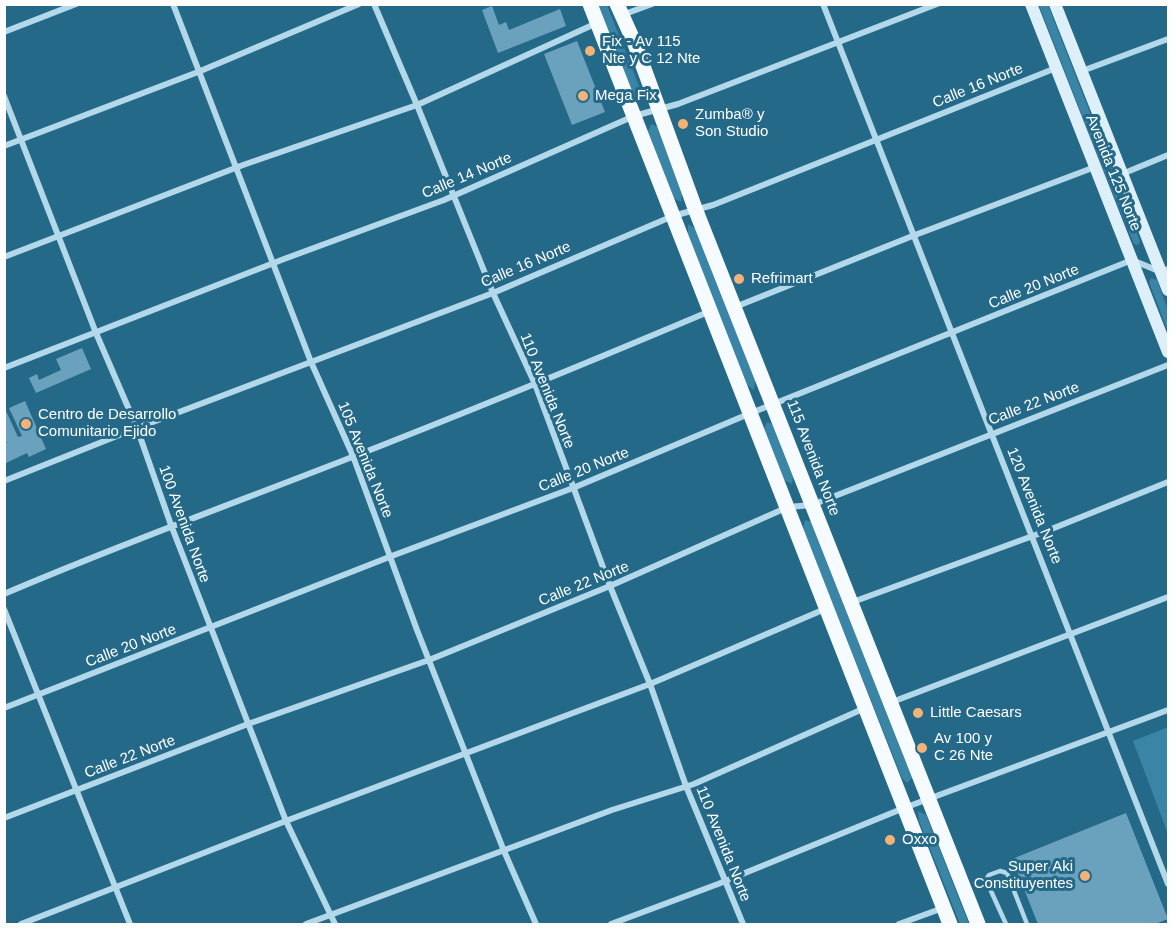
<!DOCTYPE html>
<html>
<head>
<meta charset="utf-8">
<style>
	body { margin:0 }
	#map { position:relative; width:1173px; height:929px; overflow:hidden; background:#256989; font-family:Helvetica,sans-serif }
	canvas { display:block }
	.frame { position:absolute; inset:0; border:6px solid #fff; pointer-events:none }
</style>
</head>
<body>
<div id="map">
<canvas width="1173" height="929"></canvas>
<div class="frame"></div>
</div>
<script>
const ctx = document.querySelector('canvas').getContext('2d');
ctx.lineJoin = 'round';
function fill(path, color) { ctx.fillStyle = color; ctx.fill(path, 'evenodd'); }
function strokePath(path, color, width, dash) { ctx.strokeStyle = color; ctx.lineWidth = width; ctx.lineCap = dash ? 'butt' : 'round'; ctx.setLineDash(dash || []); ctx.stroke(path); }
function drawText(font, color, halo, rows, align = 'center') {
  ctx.font = font + ' Helvetica,sans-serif'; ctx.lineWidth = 6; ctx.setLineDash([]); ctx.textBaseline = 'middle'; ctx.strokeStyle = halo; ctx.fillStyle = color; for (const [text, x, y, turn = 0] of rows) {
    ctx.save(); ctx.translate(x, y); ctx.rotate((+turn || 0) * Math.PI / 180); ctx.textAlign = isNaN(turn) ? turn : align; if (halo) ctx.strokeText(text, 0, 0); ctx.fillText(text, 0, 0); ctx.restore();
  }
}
fill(new Path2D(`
	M 597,5 L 607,5 L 641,91 L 641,100 L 632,95 Z
	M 1039,5 L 1048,5 L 1140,241 L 1138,245 L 1134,244 L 1102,167 Z
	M 651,124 L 657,127 L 682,194 L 681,202 L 673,198 L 648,131 Z
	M 688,224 L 696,229 L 755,380 L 754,390 L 746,384 L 688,234 Z
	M 1151,278 L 1157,280 L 1168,310 L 1168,332 L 1149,282 Z
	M 767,422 L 772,424 L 793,477 L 792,484 L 784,480 L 764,429 Z
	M 805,520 L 811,522 L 912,778 L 907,783 L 902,778 L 803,529 Z
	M 1168,727 L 1168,834 L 1133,741 Z
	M 918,811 L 926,815 L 969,924 L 960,924 L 919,821 Z`), '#3a84a6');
fill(new Path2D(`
	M 492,6 L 499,25 L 506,22 L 509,30 L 560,9 L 566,26 L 498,53 L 482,10 Z
	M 577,41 L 605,112 L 572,125 L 544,54 Z
	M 82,348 L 91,369 L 36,393 L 29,378 L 37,374 L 39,380 L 61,370 L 56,359 Z
	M 25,401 L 46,449 L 29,457 L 27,453 L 4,464 L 4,444 L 7,443 L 4,439 L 4,412 L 6,411 L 18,437 L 22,436 L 9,408 Z
	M 1126,813 L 1168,919 L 1155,924 L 1038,924 L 1012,859 Z`), '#6aa2bd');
strokePath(new Path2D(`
	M 1006,924 L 986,880 L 989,875 L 1000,871 L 1007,873 L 1027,924`), '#b2d8e9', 4.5);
strokePath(new Path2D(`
	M 173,4 L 311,362 L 353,456 L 417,630 L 504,851 L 536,924
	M 374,4 L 417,105 L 493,293 L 535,384 L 610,586 L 650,684 L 686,786 L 743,924
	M 823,4 L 1168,884
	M 622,15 L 652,4
	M 4,32 L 76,4
	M 1082,71 L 1168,39
	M 4,96 L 96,333 L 137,428 L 171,525 L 286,821 L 335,924
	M 4,146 L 198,72 L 359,4
	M 1122,174 L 1168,155
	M 4,257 L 243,165 L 417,105 L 597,23
	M 735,307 L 915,235 L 1095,167
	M 4,368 L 284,259 L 444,200 L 634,116 L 678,104 L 937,4
	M 4,481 L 137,428 L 493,293 L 673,216 L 713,205 L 1056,68
	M 4,594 C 116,546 229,505 342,461 C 465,413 587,363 708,312
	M 850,603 L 1049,530 L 1168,482
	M 4,609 L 130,924
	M 892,702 L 1168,597
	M 4,708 L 397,554 L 573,488 L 751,413 L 1132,260 L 1161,272 L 1168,269
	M 4,818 L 248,724 L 429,660 L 610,586 L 788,507 L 812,505 L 1168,365
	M 21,924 L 291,819 L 650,684 L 825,609
	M 306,924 L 612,810 L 694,784 L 865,708
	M 611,924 L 718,884 L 904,808 L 1168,710
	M 899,924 L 943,908`), '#b2d8e9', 6);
strokePath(new Path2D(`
	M 1031,4 L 1168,352
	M 1055,4 L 1168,290`), '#ddeff8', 12);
strokePath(new Path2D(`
	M 590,4 L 950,924
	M 617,4 L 635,44 L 696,211 L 978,924`), '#f5fbfe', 15);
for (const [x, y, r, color] of [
	[590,51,6,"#f3b277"],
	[583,96,6,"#f3b277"],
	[683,124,6,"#f3b277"],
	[739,279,6,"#f3b277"],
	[26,424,6,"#f3b277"],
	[918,713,6,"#f3b277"],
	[922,748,6,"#f3b277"],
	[890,840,6,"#f3b277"],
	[1085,876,6,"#f3b277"]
]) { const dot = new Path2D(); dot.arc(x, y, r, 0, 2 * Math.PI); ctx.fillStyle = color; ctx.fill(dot); strokePath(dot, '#256989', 2); }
drawText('15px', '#fff', '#256989', [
	["Fix - Av 115",602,42],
	["Nte y C 12 Nte",602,59],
	["Mega Fix",595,96],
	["Zumba® y",695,115],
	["Son Studio",695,132],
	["Refrimart",751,279],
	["Centro de Desarrollo",38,415],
	["Comunitario Ejido",38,432],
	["Little Caesars",930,713],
	["Av 100 y",934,739],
	["C 26 Nte",934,756],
	["Oxxo",902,840],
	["Super Aki",1073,867,"right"],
	["Constituyentes",1073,884,"right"]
], 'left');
drawText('15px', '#fff', '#256989', [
	["Calle 16 Norte",978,86,-22],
	["Avenida 125 Norte",1113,173,68],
	["Calle 14 Norte",467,176,-23],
	["Calle 16 Norte",526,265,-23],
	["Calle 20 Norte",1034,287,-22],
	["110 Avenida Norte",547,391,68],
	["Calle 22 Norte",1034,404,-21],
	["115 Avenida Norte",813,458,69],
	["105 Avenida Norte",365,460,68],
	["Calle 20 Norte",584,470,-22],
	["120 Avenida Norte",1034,506,68],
	["100 Avenida Norte",184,524,70],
	["Calle 22 Norte",584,584,-22],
	["Calle 20 Norte",131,646,-21],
	["Calle 22 Norte",130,757,-21],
	["110 Avenida Norte",723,844,68]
]);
</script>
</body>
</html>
